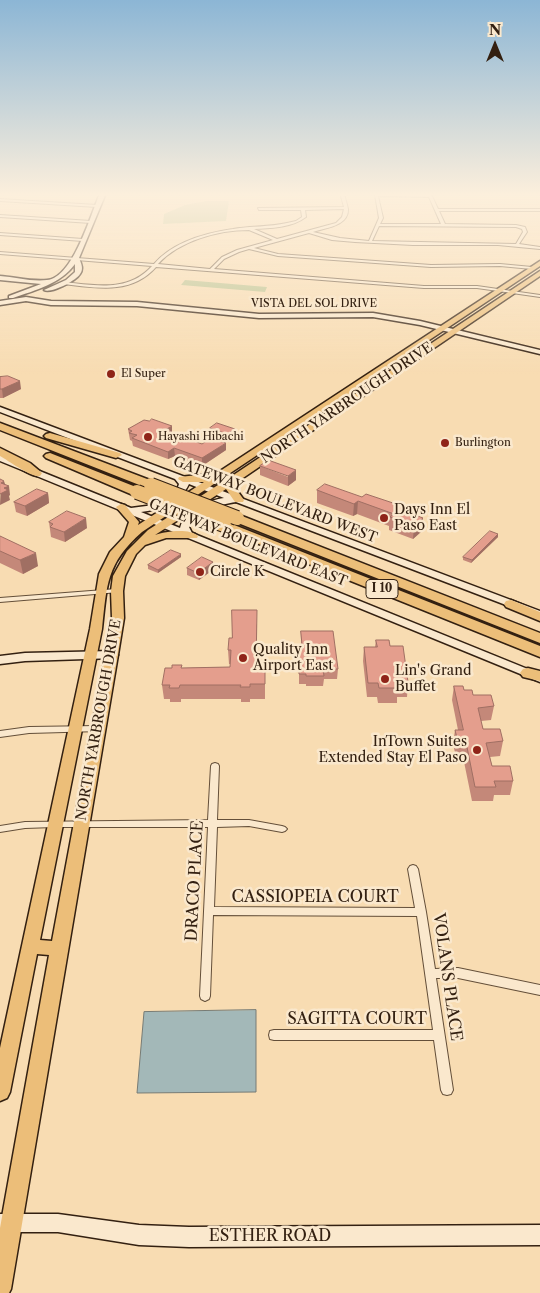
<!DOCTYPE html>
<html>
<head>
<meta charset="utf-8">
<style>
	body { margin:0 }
	#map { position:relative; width:540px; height:1293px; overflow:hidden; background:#f8dcb2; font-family:"Libre Caslon Text",serif }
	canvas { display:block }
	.north { position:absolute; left:470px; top:20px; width:50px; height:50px; -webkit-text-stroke:4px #fae8cd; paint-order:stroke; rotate:0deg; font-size:14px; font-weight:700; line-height:20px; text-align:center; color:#332011 }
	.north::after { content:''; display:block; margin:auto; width:18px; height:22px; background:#332011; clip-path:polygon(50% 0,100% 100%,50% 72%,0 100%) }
</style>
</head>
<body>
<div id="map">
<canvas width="540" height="1293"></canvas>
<div class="north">N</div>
</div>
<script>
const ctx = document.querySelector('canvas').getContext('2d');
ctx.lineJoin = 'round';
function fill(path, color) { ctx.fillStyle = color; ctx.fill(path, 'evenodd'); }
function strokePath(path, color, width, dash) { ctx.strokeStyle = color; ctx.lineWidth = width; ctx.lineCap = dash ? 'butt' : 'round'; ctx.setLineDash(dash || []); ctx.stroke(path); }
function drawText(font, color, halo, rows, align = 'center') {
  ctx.font = font + ' "Libre Caslon Text",serif'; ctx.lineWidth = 5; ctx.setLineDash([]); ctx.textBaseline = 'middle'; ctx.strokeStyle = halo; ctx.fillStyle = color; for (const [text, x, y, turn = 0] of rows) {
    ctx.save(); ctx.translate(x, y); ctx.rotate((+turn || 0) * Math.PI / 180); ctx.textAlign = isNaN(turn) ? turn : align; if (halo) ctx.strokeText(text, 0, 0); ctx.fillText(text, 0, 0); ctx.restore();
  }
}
fill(new Path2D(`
	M 206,201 L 229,201 L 226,221 L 163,224 L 164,214 L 185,205 Z
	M 185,280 L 267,287 L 265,292 L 181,285 Z`), '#b9c28f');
const water = new Path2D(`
	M 256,1010 L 256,1092 L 137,1093 L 144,1012 Z`);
fill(water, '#a3b8b8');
strokePath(water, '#767b75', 1);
const street = new Path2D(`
	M 340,193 L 344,193 C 345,198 347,204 348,209 C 349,226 325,228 313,232 L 340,238 L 369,241 L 379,218 L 375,195 L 378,194 L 430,195 L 432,196 L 438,209 L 540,209 L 540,211 L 439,211 L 445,224 L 516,225 L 525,227 L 527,232 L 519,244 L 540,247 L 540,249 L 498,245 L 413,245 L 355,242 L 332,240 L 309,233 L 254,248 L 278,254 L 431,265 L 500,264 L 532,267 L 534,268 L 532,269 L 500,266 L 431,267 L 278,256 L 249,249 L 239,252 L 224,259 L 214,269 L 424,286 L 477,286 L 540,295 L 540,297 L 477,288 L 424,288 L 156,267 C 131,295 97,288 63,284 L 61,283 L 63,282 C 94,285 128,293 152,266 L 0,254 L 0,252 L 154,264 C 173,242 205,233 233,229 C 251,226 269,227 287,223 L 296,221 L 302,217 L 301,210 L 259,210 L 258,208 L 344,207 ZM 378,196 L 429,197 L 441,224 L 380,224 L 383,218 ZM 344,209 L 342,217 L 336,223 L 277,239 L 254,229 C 272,228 291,228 306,217 L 305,210 ZM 379,226 L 516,227 L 522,229 L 523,232 L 516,244 L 372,241 ZM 249,230 L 273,240 L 237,250 L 222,257 L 210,269 L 158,264 C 179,241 218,230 249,230 Z
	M 0,199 L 97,205 L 99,206 L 97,207 L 0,201 Z
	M 0,215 L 91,221 L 93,222 L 91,223 L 0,217 Z
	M 0,233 L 83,239 L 85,240 L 83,241 L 0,235 Z
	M 117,589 L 121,591 L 119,592 L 0,602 L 0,598 Z
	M 97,726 L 100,727 L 101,729 L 100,731 L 29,733 L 0,737 L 0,731 L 29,727 Z
	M 215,763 L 218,764 L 219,766 L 217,820 L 249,820 L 282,826 L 285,827 L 287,829 L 285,831 L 282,832 L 249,826 L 217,827 L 214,907 L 415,908 L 408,869 L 410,866 L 413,865 L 416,866 L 418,869 L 426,912 L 435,969 L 458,968 L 540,985 L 540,995 L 458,978 L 436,978 L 453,1090 L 451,1094 L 447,1095 L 443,1094 L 441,1090 L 434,1040 L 274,1040 L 270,1039 L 269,1035 L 270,1031 L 274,1030 L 433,1030 L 417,916 L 213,915 L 210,996 L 209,999 L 205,1001 L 201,999 L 200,996 L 208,827 L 54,827 L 25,828 L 0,832 L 0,826 L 25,822 L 208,820 L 211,766 L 212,764 Z`);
const secondary = new Path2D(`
	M 100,193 L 106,193 L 79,258 C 81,263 84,269 80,274 C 76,281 50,294 44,290 L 66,280 L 75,272 L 75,264 C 60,284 36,290 13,298 L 9,298 L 9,296 L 41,284 L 0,280 L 0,276 C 15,277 32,282 47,280 C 73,278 91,214 100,193 Z
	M 26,297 L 51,301 L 137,302 L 259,314 L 373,313 L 420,321 L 540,350 L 540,354 L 420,325 L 373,317 L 259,318 L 137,306 L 51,305 L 26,301 L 0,305 L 0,301 Z
	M 0,407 L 540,611 L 540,618 L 236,502 C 218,505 198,509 189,527 L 192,533 L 540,674 L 540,682 L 0,461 L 0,455 L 131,508 L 154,505 L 177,490 L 179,484 L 175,479 L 0,412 ZM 189,484 L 224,498 C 207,501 185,509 180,528 L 141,512 C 159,510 181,502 189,484 Z
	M 112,651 L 118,655 L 116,658 L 25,661 L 0,664 L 0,656 L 25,653 Z
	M 0,1214 L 58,1214 L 139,1225 L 189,1227 L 540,1225 L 540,1245 L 189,1247 L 139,1245 L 58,1232 L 0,1232 Z`);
const primary = new Path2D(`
	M 540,261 L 540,266 L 142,532 C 106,564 107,584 102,629 L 40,940 L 52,941 L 112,618 L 111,591 L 113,576 L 127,551 L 148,530 L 232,476 L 540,271 L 540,276 L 240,480 L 236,489 L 244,500 L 243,502 L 235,502 L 226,489 L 155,535 C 166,531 190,528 198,536 L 197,538 L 166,538 L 145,545 L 136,554 L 125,576 L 123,591 L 124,618 L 118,655 L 11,1289 L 9,1293 L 0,1293 L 0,1228 L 49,955 L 37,954 L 10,1092 L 7,1098 L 0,1101 L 0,1048 L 90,629 L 99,574 L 110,552 L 124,537 L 129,522 L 116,507 L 121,504 L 125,505 L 139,522 L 138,525 L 204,482 L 183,482 L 178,479 L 179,477 L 217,473 Z`);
const highway = new Path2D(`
	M 0,423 L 155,482 L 157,485 L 155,488 L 147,488 L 0,430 Z
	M 50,433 L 120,453 L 122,455 L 116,458 L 46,438 L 44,436 L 46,434 Z
	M 0,448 L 30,463 L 42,473 L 40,476 C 32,478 9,461 0,456 Z
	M 50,453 L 141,489 L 143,492 L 141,495 L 133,495 L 46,458 L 44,456 L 46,454 Z
	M 237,514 L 540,633 L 540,643 L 233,521 L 231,518 Z
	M 224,521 L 540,646 L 540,657 L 219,528 L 218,525 L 219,522 Z
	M 511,600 L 540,612 L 540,621 L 506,607 L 504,604 L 506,601 Z
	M 528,668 L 540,671 L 540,681 L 523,677 L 520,673 L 523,669 Z`);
strokePath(street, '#644f39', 2);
strokePath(secondary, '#332011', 3);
strokePath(primary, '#332011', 3);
strokePath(highway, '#332011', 3);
fill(street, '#fae8cd');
fill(secondary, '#fae8cd');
fill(primary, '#ecbe79');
fill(highway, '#ecbe79');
const highwayBridge = new Path2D(`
	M 151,485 L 237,518
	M 137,492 L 224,525`);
strokePath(highwayBridge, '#332011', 16, []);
strokePath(highwayBridge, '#ecbe79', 14);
fill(new Path2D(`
	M 0,377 L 21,389 L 3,398 L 0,398 Z
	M 210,428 L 235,429 L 235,435 L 227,440 L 210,434 Z
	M 128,429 L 172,433 L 202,444 L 226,450 L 202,466 L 175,456 L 168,459 L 133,446 L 132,441 L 130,440 Z
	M 260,466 L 296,480 L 288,486 L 260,475 Z
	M 317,490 L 405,507 L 405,511 L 422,531 L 413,539 L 389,530 L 389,526 L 357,514 L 353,516 L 317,503 Z
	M 48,493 L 49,503 L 27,516 L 16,512 L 14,502 Z
	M 49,522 L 87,528 L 65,542 L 51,537 Z
	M 498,534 L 498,537 L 471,563 L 463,560 L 463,557 Z
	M 0,536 L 38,566 L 23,574 L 0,563 Z
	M 181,557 L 158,573 L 148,569 L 148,565 Z
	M 187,568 L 214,569 L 199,580 L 187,575 Z
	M 257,624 L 256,667 L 265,667 L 265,699 L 250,699 L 250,702 L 241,702 L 241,699 L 181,699 L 181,702 L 170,702 L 170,699 L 164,699 L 162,685 L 182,668 L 230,667 L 231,664 L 229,664 L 228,650 L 232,638 Z
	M 301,631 L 338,669 L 337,679 L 324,679 L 323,686 L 306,686 L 306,684 L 299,684 L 299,648 L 301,648 Z
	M 376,640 L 390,646 L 408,682 L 407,697 L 397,697 L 397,703 L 378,703 L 377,697 L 367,697 L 363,661 L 364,647 L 375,647 Z
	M 454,686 L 464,690 L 494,706 L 491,720 L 481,721 L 483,729 L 503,741 L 500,756 L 490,757 L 492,766 L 513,781 L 510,795 L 494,795 L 493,801 L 472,801 L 463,757 L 456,757 L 453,744 L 455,730 L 458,730 L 452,700 Z`), '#c48879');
fill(new Path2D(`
	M 20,381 L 21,389 L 3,398 L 2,389 Z
	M 172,426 L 172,433 L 165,430 Z
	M 235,429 L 235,435 L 227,440 L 227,434 Z
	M 226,443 L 226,450 L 202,466 L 202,458 Z
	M 174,448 L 175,456 L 168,459 L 168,452 Z
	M 296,470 L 296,480 L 288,486 L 288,476 Z
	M 4,481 L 6,487 L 9,486 L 10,495 L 9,496 L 10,500 L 0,505 L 1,483 Z
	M 48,493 L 49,503 L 27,516 L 25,506 Z
	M 358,501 L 357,514 L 353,516 L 354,504 Z
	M 86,518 L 87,528 L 65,542 L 64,532 Z
	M 423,518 L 422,531 L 413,539 L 414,526 Z
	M 498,534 L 498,537 L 471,563 L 472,560 Z
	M 36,553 L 38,566 L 23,574 L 20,560 Z
	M 181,554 L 181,557 L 158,573 L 158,570 Z
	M 213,562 L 214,569 L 199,580 L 198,573 Z`), '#a06f63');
const building = new Path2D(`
	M 8,376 L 20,381 L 2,389 L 0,389 L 0,377 Z
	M 152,419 L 172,426 L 165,430 L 202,444 L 211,438 L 226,443 L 202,458 L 174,448 L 168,452 L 132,438 L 137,435 L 129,433 L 132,431 L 128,429 L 144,420 L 149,421 Z
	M 217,423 L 235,429 L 227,434 L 210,428 Z
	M 268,460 L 296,470 L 288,476 L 260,466 Z
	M 0,479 L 4,481 L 1,483 L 9,486 L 4,488 L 8,490 L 0,494 Z
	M 325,484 L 362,497 L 366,494 L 405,507 L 402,510 L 423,518 L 414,526 L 390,517 L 394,514 L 358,501 L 354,504 L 317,490 Z
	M 37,489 L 48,493 L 25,506 L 14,502 Z
	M 67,511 L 86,518 L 64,532 L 50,527 L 53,524 L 49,522 Z
	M 490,531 L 498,534 L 472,560 L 463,557 Z
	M 0,536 L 36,553 L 20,560 L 0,551 Z
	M 171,550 L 181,554 L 158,570 L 148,565 Z
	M 202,557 L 213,562 L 198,573 L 187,568 Z
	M 232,610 L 257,610 L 256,667 L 265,667 L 265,684 L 250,684 L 250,687 L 240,687 L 241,685 L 180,685 L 179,688 L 169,688 L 170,685 L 162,685 L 165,668 L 172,668 L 172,665 L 182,665 L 181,668 L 230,667 L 231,650 L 228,650 L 229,638 L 232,638 Z
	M 301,631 L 333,631 L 338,669 L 323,669 L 324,676 L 306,676 L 306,674 L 299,674 L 299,648 L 302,648 Z
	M 376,640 L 389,640 L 390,646 L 403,646 L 408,682 L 397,682 L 398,688 L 379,688 L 378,683 L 368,683 L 364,647 L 377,647 Z
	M 454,686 L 463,686 L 464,690 L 472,690 L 473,695 L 491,695 L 494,706 L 478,708 L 483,729 L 500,729 L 503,741 L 486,743 L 492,766 L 510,766 L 513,781 L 494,781 L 496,787 L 475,787 L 466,742 L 458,742 L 455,730 L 463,730 Z`);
fill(building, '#e49e8d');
strokePath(building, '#a06f63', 1);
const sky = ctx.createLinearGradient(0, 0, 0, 374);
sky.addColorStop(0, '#8cb6d5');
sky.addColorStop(0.52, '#fcefdc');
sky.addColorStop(1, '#fcefdc00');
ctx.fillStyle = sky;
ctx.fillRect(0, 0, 540, 374);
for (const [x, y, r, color] of [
	[111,374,5,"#8f2418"],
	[148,437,5,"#8f2418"],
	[445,443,5,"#8f2418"],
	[384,518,5,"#8f2418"],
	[200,572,5,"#8f2418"],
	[243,658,5,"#8f2418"],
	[385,679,5,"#8f2418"],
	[477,750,5,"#8f2418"]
]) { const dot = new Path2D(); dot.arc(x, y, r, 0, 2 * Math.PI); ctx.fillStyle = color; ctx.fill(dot); strokePath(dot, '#fae8cd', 2); }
drawText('11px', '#332011', '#fae8cd', [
	["VISTA DEL SOL DRIVE",314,304]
]);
drawText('11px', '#332011', '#fae8cd', [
	["El Super",121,374],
	["Hayashi Hibachi",158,437],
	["Burlington",455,443]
], 'left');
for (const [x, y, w] of [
	[382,589,32]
]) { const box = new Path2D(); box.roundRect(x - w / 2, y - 9.5, w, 19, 4); ctx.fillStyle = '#fae8cd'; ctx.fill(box); strokePath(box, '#332011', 1); }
drawText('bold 12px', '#332011', null, [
	["I 10",382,589]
]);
drawText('14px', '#332011', '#fae8cd', [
	["NORTH YARBROUGH DRIVE",347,403,-34],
	["GATEWAY BOULEVARD WEST",275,500,21],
	["GATEWAY BOULEVARD EAST",248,543,22],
	["NORTH YARBROUGH DRIVE",99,720,-80]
]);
drawText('14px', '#332011', '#fae8cd', [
	["Days Inn El",394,510],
	["Paso East",394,526],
	["Circle K",210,572],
	["Quality Inn",253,650],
	["Airport East",253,666],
	["Lin's Grand",395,671],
	["Buffet",395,687],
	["InTown Suites",467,742,"right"],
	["Extended Stay El Paso",467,758,"right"]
], 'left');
drawText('16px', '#332011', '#fae8cd', [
	["DRACO PLACE",195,881,-87],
	["CASSIOPEIA COURT",315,897],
	["VOLANS PLACE",447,977,82],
	["SAGITTA COURT",357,1019],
	["ESTHER ROAD",270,1236]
]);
</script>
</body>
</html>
